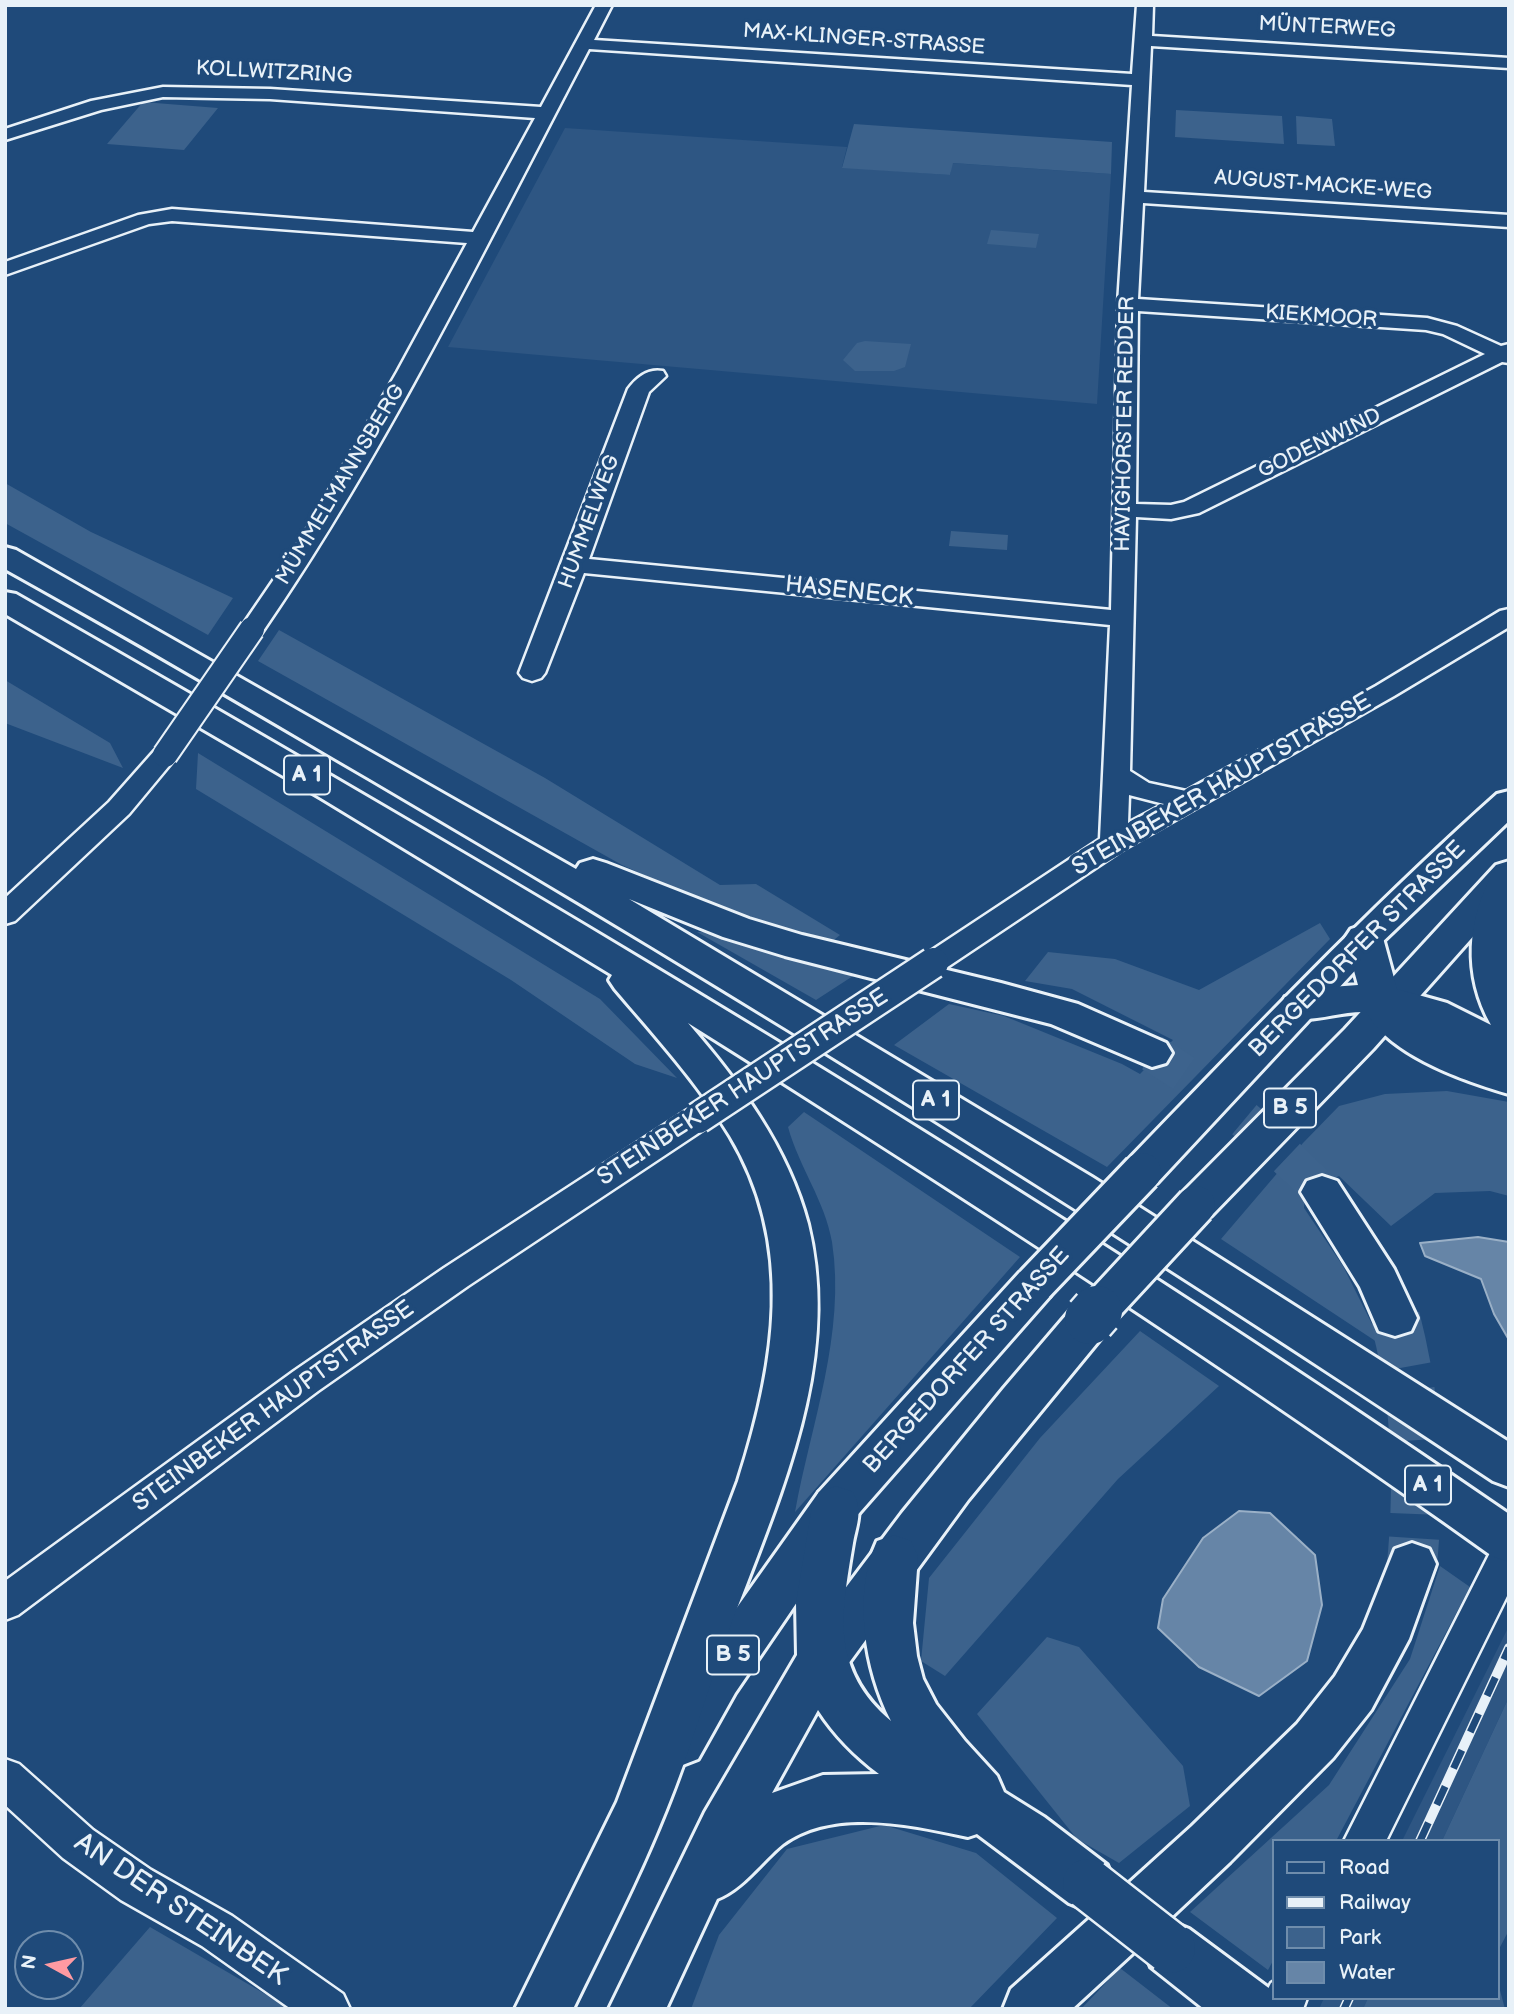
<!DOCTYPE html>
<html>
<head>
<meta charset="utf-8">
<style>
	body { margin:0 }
	#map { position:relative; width:1514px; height:2014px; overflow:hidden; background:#1f4a7a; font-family:"Balsamiq Sans",sans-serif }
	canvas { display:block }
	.frame { position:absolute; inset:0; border:7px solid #e8f1f8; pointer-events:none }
	.legend { position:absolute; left:1272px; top:1839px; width:228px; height:161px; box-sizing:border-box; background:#1f4a7a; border:2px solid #6f8dac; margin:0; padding:9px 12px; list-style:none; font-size:21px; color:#e8f1f8 }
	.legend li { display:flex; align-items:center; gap:14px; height:35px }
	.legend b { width:35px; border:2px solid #6f8dac }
	.north { position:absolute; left:14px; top:1930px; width:70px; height:70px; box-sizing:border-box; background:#1f4a7a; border:2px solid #6f8dac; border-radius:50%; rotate:278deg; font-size:19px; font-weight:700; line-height:28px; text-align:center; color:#e8f1f8 }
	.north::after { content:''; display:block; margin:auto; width:24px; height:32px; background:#ff9aa2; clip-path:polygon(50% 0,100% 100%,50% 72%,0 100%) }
</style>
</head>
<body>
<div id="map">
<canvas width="1514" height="2014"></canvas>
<div class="frame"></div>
<ul class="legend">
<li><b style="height:9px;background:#1f4a7a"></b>Road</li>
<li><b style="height:9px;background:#e8f1f8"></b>Railway</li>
<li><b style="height:19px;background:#3c628c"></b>Park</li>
<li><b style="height:19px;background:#6685a7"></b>Water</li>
</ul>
<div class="north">N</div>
</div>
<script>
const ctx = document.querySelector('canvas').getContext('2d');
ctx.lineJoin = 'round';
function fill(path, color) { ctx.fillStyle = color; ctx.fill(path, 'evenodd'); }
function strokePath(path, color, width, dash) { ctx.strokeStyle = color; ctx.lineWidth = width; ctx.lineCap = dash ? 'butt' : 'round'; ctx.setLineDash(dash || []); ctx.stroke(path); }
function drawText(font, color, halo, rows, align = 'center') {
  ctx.font = font + ' "Balsamiq Sans",sans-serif'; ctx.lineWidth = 7; ctx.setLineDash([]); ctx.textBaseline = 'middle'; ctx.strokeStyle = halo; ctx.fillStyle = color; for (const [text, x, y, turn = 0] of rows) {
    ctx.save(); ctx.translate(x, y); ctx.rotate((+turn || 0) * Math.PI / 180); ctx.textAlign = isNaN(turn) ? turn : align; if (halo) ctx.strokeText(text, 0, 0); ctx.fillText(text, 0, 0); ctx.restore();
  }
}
fill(new Path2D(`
	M 565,128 L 847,147 L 842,167 L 950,175 L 952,163 L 1111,174 L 1097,404 L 448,347 Z
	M 1509,1626 L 1509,1697 L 1442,1841 L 1402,1841 Z
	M 1324,1998 L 1368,1998 L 1363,2009 L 1319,2009 Z`), '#2e5683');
fill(new Path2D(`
	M 143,102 L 218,108 L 184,150 L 107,144 Z
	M 1176,110 L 1282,116 L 1284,144 L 1175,137 Z
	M 1296,116 L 1332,119 L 1335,146 L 1297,144 Z
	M 854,124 L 1112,142 L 1111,174 L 953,163 L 950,175 L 842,168 Z
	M 991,230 L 1039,234 L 1036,248 L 987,244 Z
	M 865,341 L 911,344 L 905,367 L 894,371 L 855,371 L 843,360 L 857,343 Z
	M 5,483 L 91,532 L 233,598 L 208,635 L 5,523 Z
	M 951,531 L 1008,535 L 1007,550 L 949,546 Z
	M 279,630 L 545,778 L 720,885 L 756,884 L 840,935 L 829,944 L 724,911 L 622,865 L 258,661 Z
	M 5,680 L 110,743 L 123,768 L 5,723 Z
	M 198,753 L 600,999 L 677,1078 L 635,1064 L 511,980 L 196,789 Z
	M 1320,923 L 1330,939 L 1107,1167 L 894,1045 L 949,1004 L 1004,1016 L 1122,1064 L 1140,1074 L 1173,1040 L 1072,989 L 1025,981 L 1048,952 L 1115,959 L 1199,990 Z
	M 697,932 L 706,932 L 853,976 L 816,1000 Z
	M 1447,1091 L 1509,1102 L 1509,1196 L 1490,1191 L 1435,1193 L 1391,1226 L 1339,1176 L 1305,1193 L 1304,1208 L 1343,1266 L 1383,1346 L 1221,1239 L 1303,1143 L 1339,1106 L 1385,1094 Z
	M 804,1112 L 1020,1257 L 795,1512 C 811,1424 846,1333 832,1242 C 825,1201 799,1167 788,1127 Z
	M 1140,1331 L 1219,1386 L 1118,1479 L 945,1676 L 921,1661 L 929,1578 L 1040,1438 Z
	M 1440,1566 L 1470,1587 L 1336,1841 L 1274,1841 L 1274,1959 L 1268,1970 L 1190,1912 L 1329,1785 L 1410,1659 Z
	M 1047,1637 L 1079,1647 L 1183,1766 L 1190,1806 L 1119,1863 L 1077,1839 L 977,1714 Z
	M 1509,1697 L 1509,1930 L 1498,1951 L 1498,1841 L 1442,1841 Z
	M 884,1825 L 976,1853 L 1057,1918 L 969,2009 L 691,2009 L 719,1935 L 787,1849 Z
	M 150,1927 L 272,1998 L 288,2009 L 79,2009 Z
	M 1120,1968 L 1173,2009 L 1081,2009 Z
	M 1498,1983 L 1505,2009 L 1363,2009 L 1368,1998 L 1498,1998 Z`), '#3c628c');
const water = new Path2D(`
	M 1478,1237 L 1509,1242 L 1509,1340 L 1494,1314 L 1481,1279 L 1425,1256 L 1420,1243 Z
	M 1239,1511 L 1270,1513 L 1315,1555 L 1322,1605 L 1307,1661 L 1259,1696 L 1199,1667 L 1158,1628 L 1163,1599 L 1203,1538 Z`);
fill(water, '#6685a7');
strokePath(water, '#9ab0c7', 2);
strokePath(new Path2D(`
	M 1152,1053 C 1216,1092 1270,1139 1322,1192`), '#3d638d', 38, [38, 19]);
strokePath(new Path2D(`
	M 1395,1318 C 1417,1403 1420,1477 1412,1564`), '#3d638d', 50, [50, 24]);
const minor = new Path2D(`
	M 596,5 L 612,5 L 594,40 L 1132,74 L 1137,5 L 1153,5 L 1152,36 L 1509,58 L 1509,68 L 1151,46 L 1144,192 L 1509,215 L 1509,227 L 1143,203 L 1138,299 L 1427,318 L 1457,326 L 1501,346 L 1509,344 L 1509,363 L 1502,362 L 1199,513 L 1171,519 L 1136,517 L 1130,771 L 1149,783 L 1186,791 L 1376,686 L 1500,611 L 1509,609 L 1509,627 L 1394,696 L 1124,849 L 943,970 L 933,973 L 923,970 L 918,963 L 923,956 L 1100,839 L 1110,625 L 584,573 L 545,673 L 541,678 L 532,681 L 523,678 L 519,673 L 628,389 C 636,378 648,368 663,371 L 666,376 L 649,392 L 589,559 L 1111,610 L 1118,304 L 1132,85 L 589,49 C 485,247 388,450 261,634 L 252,636 L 243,634 L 240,629 L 298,544 L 397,372 L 467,243 L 172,221 L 149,224 L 5,275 L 5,262 L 138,215 L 172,209 L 473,232 L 535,118 L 270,99 L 163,97 L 101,110 L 5,140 L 5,129 L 91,101 L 163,87 L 270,89 L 541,107 ZM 1138,311 L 1426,330 L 1443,334 L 1485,354 L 1184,502 L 1171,505 L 1136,504 ZM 1129,795 L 1164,804 L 1128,823 Z
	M 165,747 L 174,749 L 178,755 L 129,814 L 15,921 L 5,924 L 5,898 L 109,802 L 156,749 Z
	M 698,1106 L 709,1110 L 714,1118 L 709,1126 L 468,1286 L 318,1391 L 18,1615 L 5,1620 L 5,1581 L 294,1371 L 444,1268 L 687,1110 Z
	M 1509,1537 L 1509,1592 L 1386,1841 L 1344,1841 L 1496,1541 Z
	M 5,1759 L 19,1764 L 93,1830 L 151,1870 L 232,1916 L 343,1994 L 350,2009 L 291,2009 L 202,1946 L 121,1900 L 63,1858 L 5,1805 Z
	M 1274,1981 L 1274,1998 L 1307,1998 L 1303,2009 L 1258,2009 L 1271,1983 Z`);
const major = new Path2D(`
	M 1509,791 L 1509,821 L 1377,947 L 1157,1183 L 1142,1188 L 1127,1183 L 1121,1172 L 1127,1161 C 1248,1036 1367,910 1497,794 Z
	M 1509,861 L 1509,896 L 1373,1049 L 1211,1216 L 1196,1221 L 1181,1216 L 1175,1205 L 1181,1194 L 1345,1029 L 1496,865 Z
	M 1035,1267 L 1050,1272 L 1057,1284 L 1050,1296 L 853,1520 L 735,1693 L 698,1759 L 680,1766 L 662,1759 L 654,1742 L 699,1661 L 819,1492 L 1020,1272 Z
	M 1090,1301 L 1106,1306 L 1112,1319 L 1106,1332 L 968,1500 L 840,1675 L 822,1682 L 804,1675 L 797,1659 L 804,1643 L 902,1513 L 1004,1388 L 1074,1306 Z`);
const highway = new Path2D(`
	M 5,547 L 16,550 L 576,869 L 580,863 L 593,859 L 606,863 L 749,919 L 802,935 L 1001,983 L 1078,1004 L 1166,1043 L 1172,1053 L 1166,1063 L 1152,1067 L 1051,1024 L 785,956 L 723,937 L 629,899 L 1092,1177 L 1509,1442 L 1509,1487 L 1493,1481 C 1125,1236 751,1002 370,779 C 249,708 128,637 5,569 Z
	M 5,592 L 16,594 C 524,884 1027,1182 1509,1514 L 1509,1562 L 1492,1556 C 1230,1369 960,1194 688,1023 C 739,1082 788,1147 808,1224 C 843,1366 776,1503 728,1633 C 707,1691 690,1752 666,1810 C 639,1878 605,1943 573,2009 L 515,2009 L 617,1802 L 738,1481 C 775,1366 796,1246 730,1136 C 698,1083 655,1036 615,989 L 609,980 L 612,975 L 321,798 L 5,614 Z
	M 1509,865 L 1509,1094 C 1464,1081 1390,1055 1366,1012 C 1339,1011 1311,1024 1285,1017 L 1280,1007 L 1285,997 L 1331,987 L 1358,985 L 1345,938 L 1351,929 L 1364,925 L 1377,929 L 1383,938 L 1397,989 L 1447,1003 L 1491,1025 C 1463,975 1466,918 1496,868 Z
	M 1322,1176 L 1337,1181 L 1394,1269 L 1417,1318 L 1411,1331 L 1395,1336 L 1379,1331 L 1360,1287 L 1301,1192 L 1307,1181 Z
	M 836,1486 L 853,1492 C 863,1512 857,1522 853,1543 C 841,1615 830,1669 891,1721 C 865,1670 852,1594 877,1541 L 894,1535 L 911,1541 L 918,1556 L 913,1623 L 917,1656 L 923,1679 L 936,1704 L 965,1741 L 997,1776 L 1004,1792 L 1044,1817 L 1107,1865 L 1115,1884 L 1107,1903 L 1192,1826 L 1297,1724 L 1335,1676 L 1363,1629 L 1395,1549 L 1412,1543 L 1429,1549 L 1436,1564 L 1409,1639 L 1371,1710 L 1333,1758 L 1230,1862 L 1165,1923 L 1170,1921 L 1189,1929 L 1270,1989 L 1278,2009 L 1204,2009 L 1151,1967 L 1143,1948 L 1146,1941 L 1072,2009 L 1003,2009 L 1011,1989 L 1107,1903 L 1088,1911 L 1069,1903 L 977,1834 L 968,1837 C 912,1825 833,1807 783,1844 C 761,1862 743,1889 717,1899 L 666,2009 L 609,2009 L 705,1812 L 797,1655 L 796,1603 L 812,1506 L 819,1492 ZM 818,1710 C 835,1736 855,1756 879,1774 L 823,1775 L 772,1793 Z`);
strokePath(minor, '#e8f1f8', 5);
strokePath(major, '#e8f1f8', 6);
strokePath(highway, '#e8f1f8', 6);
fill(minor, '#1f4a7a');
fill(major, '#1f4a7a');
fill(highway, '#1f4a7a');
const rail = new Path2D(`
	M 1420,1841 L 1509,1648
	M 1344,2009 L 1349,1998`);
strokePath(rail, '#e8f1f8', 10);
strokePath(rail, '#1f4a7a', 7, [20]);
const minorBridgeFar1 = new Path2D(`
	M 165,755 L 252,629`);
const minorBridge = new Path2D(`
	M 698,1118 L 933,963`);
const majorBridgeFar1 = new Path2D(`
	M 1035,1284 L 1142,1172
	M 1096,1313 L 1196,1205`);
const majorBridge = new Path2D(`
	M 1090,1319 L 1097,1311`);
const highwayBridge = new Path2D(`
	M 1088,1884 L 1170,1948`);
strokePath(minorBridgeFar1, '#e8f1f8', 28, []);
strokePath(minorBridge, '#e8f1f8', 35, []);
strokePath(majorBridgeFar1, '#e8f1f8', 44, []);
strokePath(majorBridge, '#e8f1f8', 55, []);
strokePath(highwayBridge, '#e8f1f8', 55, []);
strokePath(minorBridgeFar1, '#1f4a7a', 24);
strokePath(minorBridge, '#1f4a7a', 30);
strokePath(majorBridgeFar1, '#1f4a7a', 38);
strokePath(majorBridge, '#1f4a7a', 50);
strokePath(highwayBridge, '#1f4a7a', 50);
drawText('21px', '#e8f1f8', '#1f4a7a', [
	["MÜNTERWEG",1327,28,3],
	["MAX-KLINGER-STRASSE",864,40,4],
	["KOLLWITZRING",274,73,3],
	["AUGUST-MACKE-WEG",1323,186,4],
	["KIEKMOOR",1321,317,4],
	["HAVIGHORSTER REDDER",1126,424,-89],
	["GODENWIND",1320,444,-26],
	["MÜMMELMANNSBERG",341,485,-59],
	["HUMMELWEG",590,522,-70]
]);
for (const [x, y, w] of [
	[307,775,46],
	[936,1100,46],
	[1290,1108,52],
	[1428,1485,46],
	[733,1655,52]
]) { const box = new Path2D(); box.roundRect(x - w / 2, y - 19.5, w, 39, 5); ctx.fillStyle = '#1f4a7a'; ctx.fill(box); strokePath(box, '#e8f1f8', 2); }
drawText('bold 23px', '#e8f1f8', null, [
	["A 1",307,775],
	["A 1",936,1100],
	["B 5",1290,1108],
	["A 1",1428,1485],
	["B 5",733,1655]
]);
drawText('24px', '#e8f1f8', '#1f4a7a', [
	["HASENECK",849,592,6],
	["STEINBEKER HAUPTSTRASSE",1222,785,-30],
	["BERGEDORFER STRASSE",1358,950,-45],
	["STEINBEKER HAUPTSTRASSE",743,1088,-33],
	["BERGEDORFER STRASSE",967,1361,-48],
	["STEINBEKER HAUPTSTRASSE",274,1407,-36]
]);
drawText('28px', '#e8f1f8', '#1f4a7a', [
	["AN DER STEINBEK",180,1910,34]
]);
</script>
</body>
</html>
